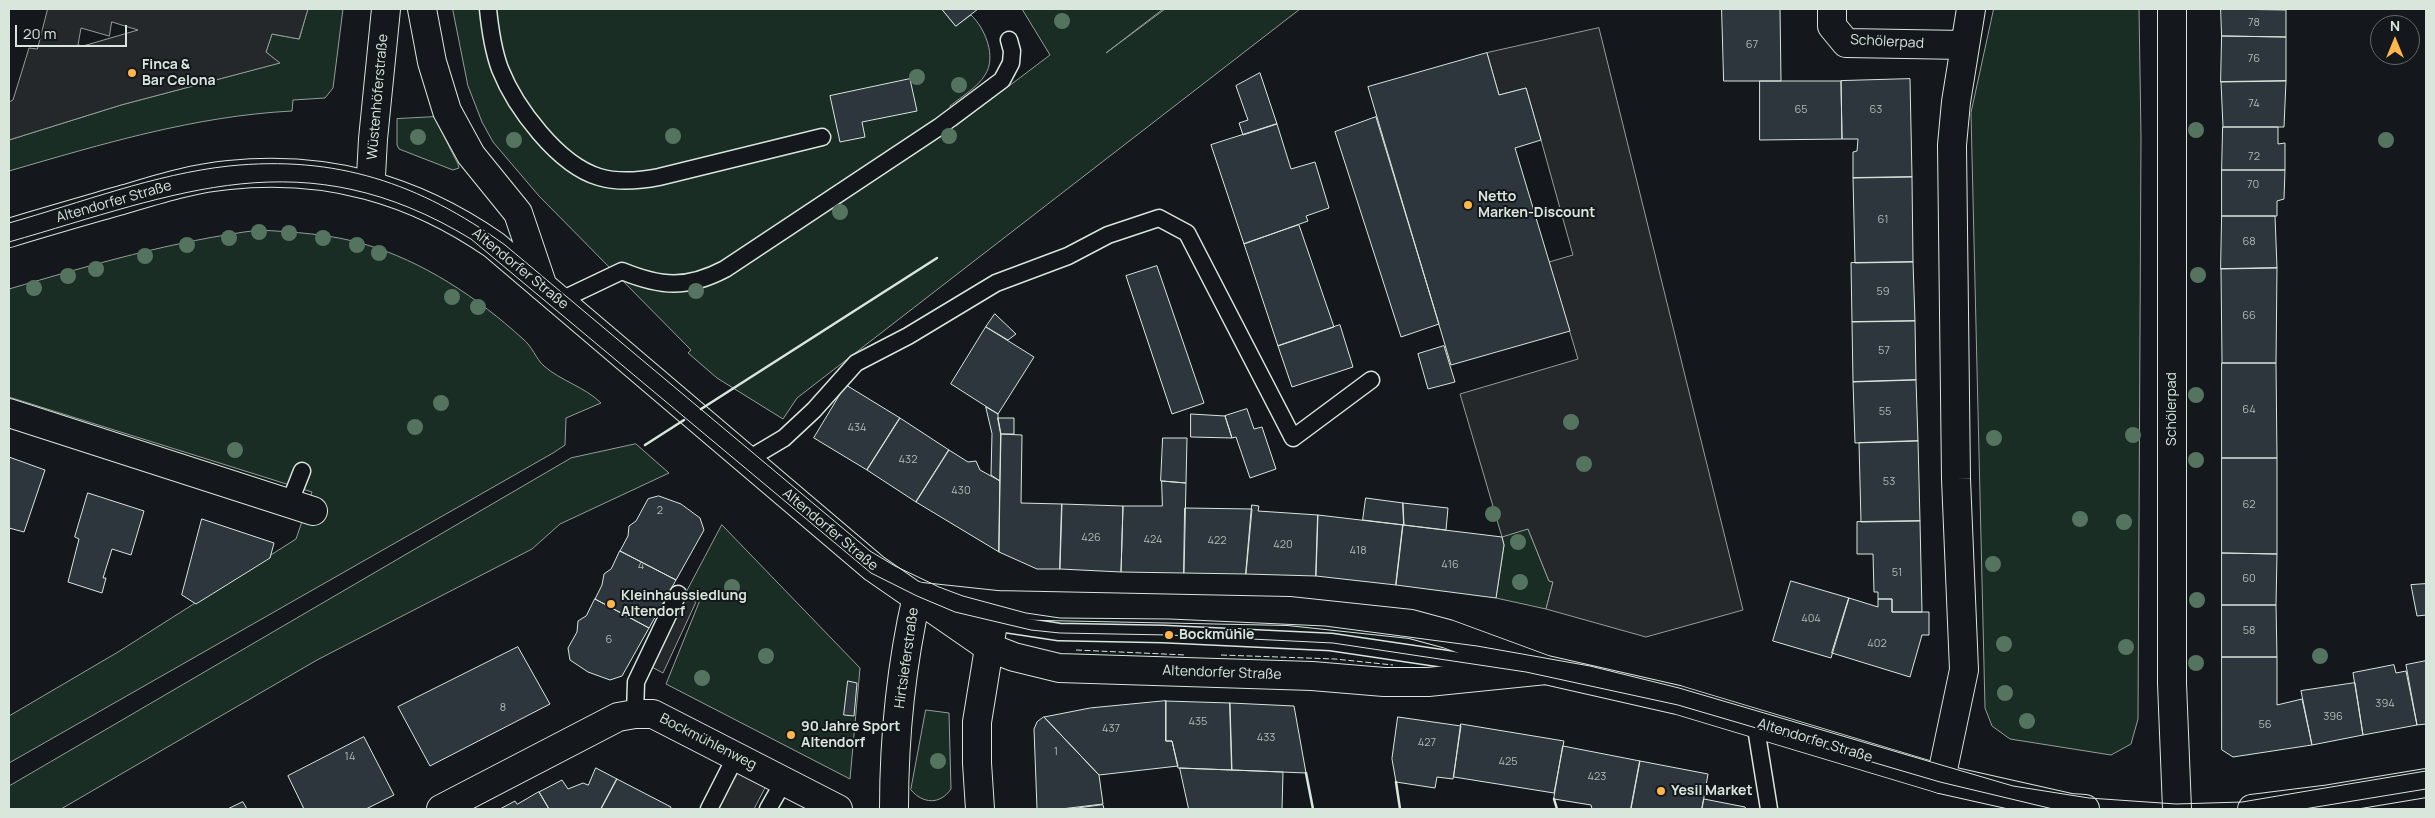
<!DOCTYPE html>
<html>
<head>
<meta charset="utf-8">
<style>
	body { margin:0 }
	#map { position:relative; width:2435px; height:818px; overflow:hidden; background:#14181c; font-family:Manrope,sans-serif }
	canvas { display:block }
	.frame { position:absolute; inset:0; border:10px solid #d8e6dc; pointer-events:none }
	.north { position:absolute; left:2370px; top:15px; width:50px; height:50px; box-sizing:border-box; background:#14181c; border:1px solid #626a69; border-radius:50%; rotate:0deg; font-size:14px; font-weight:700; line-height:20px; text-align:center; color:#d8e6dc }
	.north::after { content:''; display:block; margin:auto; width:18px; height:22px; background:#ffb74d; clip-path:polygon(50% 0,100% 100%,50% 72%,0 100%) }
	.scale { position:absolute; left:15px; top:25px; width:112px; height:22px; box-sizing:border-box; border:2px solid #d8e6dc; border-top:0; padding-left:6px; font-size:15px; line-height:18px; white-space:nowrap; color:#d8e6dc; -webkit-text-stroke:4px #14181c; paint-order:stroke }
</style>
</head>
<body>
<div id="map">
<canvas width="2435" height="818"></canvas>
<div class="frame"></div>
<div class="north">N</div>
<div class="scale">20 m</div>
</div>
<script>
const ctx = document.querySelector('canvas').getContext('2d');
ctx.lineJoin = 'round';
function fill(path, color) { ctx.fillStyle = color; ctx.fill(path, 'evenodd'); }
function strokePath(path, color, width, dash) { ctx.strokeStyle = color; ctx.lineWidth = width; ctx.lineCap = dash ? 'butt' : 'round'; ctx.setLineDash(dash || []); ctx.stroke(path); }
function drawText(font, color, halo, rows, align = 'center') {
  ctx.font = font + ' Manrope,sans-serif'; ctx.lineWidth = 4; ctx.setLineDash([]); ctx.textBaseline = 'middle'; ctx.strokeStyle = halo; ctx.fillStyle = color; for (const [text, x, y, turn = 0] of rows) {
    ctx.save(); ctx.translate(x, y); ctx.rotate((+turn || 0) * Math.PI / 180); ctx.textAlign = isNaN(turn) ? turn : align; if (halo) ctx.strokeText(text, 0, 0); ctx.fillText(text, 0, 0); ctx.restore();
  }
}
const green = new Path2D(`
	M 308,9 L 343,9 L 333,88 L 325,98 L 293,100 L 292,111 C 195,116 102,144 9,171 L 9,140 L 121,105 L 279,63 L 266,52 L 272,34 L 299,39 Z
	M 453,9 L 942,9 L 956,26 L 971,15 C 985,28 997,57 985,75 C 978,87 961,97 950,106 L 956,126 L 1050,55 L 1022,9 L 1163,9 L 1106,53 L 1165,9 L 1300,9 L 797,398 L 783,419 L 717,378 L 688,353 L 691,350 L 539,196 L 493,142 L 482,122 L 468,86 Z
	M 1994,9 L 2139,9 L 2141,137 L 2138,719 L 2131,744 L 2111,755 L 2010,739 L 1992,726 L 1985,708 L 1971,113 Z
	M 434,117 L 458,164 L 459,168 L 453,170 L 399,149 L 397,145 L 397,119 Z
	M 259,230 C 294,232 330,234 364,244 C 423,261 478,298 523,339 C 532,346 536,359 544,366 C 561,381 585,387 601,403 L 566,418 L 565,445 L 553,453 L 9,763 L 9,716 L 118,652 L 296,539 L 312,492 L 9,397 L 9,289 C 91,265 173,241 259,230 Z
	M 636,444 L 669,473 L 560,524 L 532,549 L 317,660 L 61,809 L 9,809 L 9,786 L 571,458 Z
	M 722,525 L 860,668 L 850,779 L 666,684 L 700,600 L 685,595 Z
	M 1528,529 L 1549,581 L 1553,582 L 1546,609 L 1496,598 L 1504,545 L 1502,537 Z
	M 926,710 L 949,713 L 951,789 C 940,805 923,804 911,790 Z`);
fill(green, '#1a2d24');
strokePath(green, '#939e99', 1);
const parking = new Path2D(`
	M 48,9 L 308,9 L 299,39 L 272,34 L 266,52 L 280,63 L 121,105 L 9,140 L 9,102 L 13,100 L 29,48 L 37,49 ZM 112,22 L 138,30 L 83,46 L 78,45 L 81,28 L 109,36 Z
	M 1599,28 L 1743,610 L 1646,637 L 1546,609 L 1553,582 L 1549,581 L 1528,529 L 1502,537 L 1460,394 L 1578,359 L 1549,262 L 1573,255 L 1541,140 L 1526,88 L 1499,95 L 1487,53 Z
	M 683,597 L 696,602 L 663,673 L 648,665 Z
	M 738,772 L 766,786 L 754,809 L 719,809 Z`);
fill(parking, '#24282b');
strokePath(parking, '#939e99', 1);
const building = new Path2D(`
	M 942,9 L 978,9 L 956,26 Z
	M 1722,9 L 1780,9 L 1781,81 L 1724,81 Z
	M 2221,9 L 2286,10 L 2286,37 L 2222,36 Z
	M 2222,36 L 2286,37 L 2286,81 L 2221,82 Z
	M 1487,53 L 1499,95 L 1526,88 L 1541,140 L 1515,148 L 1570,331 L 1451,365 L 1368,87 Z
	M 1260,73 L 1277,124 L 1243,135 L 1239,123 L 1248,120 L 1236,86 Z
	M 910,79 L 917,111 L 862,122 L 865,137 L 840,142 L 830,96 Z
	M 1910,79 L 1912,177 L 1853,178 L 1853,152 L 1857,151 L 1858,139 L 1842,139 L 1841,81 Z
	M 1760,81 L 1841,81 L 1842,139 L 1760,140 Z
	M 2286,81 L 2284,127 L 2223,127 L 2221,82 Z
	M 1376,117 L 1439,324 L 1401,337 L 1335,132 Z
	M 1277,124 L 1291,169 L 1315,162 L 1329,208 L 1306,216 L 1308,221 L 1244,244 L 1211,145 Z
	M 2223,127 L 2278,127 L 2278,144 L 2285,143 L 2285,170 L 2222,170 Z
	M 2222,170 L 2285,170 L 2284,199 L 2277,201 L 2277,216 L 2222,216 Z
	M 1912,177 L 1913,262 L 1855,263 L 1853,178 Z
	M 2222,216 L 2275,216 L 2277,268 L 2221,269 Z
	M 1299,225 L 1334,327 L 1278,346 L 1244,244 Z
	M 1913,262 L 1915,321 L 1852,322 L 1851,263 Z
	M 1157,266 L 1204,403 L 1172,414 L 1126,276 Z
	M 2277,268 L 2276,363 L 2222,363 L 2221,269 Z
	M 995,314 L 1016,334 L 1008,340 L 986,327 Z
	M 1915,321 L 1916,380 L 1853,382 L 1852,322 Z
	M 1340,325 L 1353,367 L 1292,387 L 1278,346 Z
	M 986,327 L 1034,357 L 998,414 L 951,384 Z
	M 1444,346 L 1455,382 L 1428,389 L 1418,354 Z
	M 2222,363 L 2276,363 L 2277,458 L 2222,458 Z
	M 1916,380 L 1918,441 L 1855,443 L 1853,382 Z
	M 846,385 L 900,418 L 867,470 L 814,438 Z
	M 986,407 L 998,414 L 998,418 L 1001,434 L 1000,481 L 991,475 L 992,434 Z
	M 1247,409 L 1254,429 L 1262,427 L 1276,469 L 1250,478 L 1236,437 L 1232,438 L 1225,416 Z
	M 1191,414 L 1225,416 L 1232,438 L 1191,437 Z
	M 900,418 L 949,450 L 916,502 L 867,470 Z
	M 998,418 L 1014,418 L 1014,434 L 1001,434 Z
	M 1001,434 L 1022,435 L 1021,503 L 1062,504 L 1060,569 L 1037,569 L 999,552 Z
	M 1163,438 L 1187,438 L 1186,483 L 1161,481 Z
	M 1918,441 L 1920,521 L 1861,522 L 1859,443 Z
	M 949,450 L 968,462 L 976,461 L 980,470 L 1000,481 L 999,552 L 916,502 Z
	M 9,457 L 45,470 L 24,532 L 9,528 Z
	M 2222,458 L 2277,458 L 2277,554 L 2222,553 Z
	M 1162,481 L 1186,483 L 1184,573 L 1121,572 L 1123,506 L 1162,506 Z
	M 88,493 L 144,511 L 131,555 L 112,549 L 103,578 L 106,578 L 102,593 L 68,582 L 79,539 L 75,537 Z
	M 659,496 L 681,504 L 700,518 L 704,530 L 676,580 L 620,551 L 628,536 L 629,526 L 636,521 L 648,499 Z
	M 1366,498 L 1403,503 L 1404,525 L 1363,520 Z
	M 1403,503 L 1448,508 L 1446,530 L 1404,525 Z
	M 1062,504 L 1123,506 L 1121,572 L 1060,569 Z
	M 1252,505 L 1259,506 L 1258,511 L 1318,515 L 1316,576 L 1246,574 Z
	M 1185,508 L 1252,509 L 1246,574 L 1184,573 Z
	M 1318,515 L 1403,525 L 1396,585 L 1316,576 Z
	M 202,519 L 274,543 L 270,558 L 196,604 L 182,595 Z
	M 1920,521 L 1922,612 L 1892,612 L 1892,599 L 1878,599 L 1878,592 L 1874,592 L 1873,554 L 1857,554 L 1857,522 Z
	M 1403,525 L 1502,537 L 1504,545 L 1496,598 L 1396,585 Z
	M 620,551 L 676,580 L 649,628 L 595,599 L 602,585 L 604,574 L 611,569 Z
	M 2222,553 L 2277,554 L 2276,605 L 2222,605 Z
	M 1791,581 L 1849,598 L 1831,658 L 1773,641 Z
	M 2426,584 L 2426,615 L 2417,616 L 2411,585 Z
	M 1849,598 L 1878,607 L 1878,599 L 1892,599 L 1892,612 L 1929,612 L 1929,635 L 1922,635 L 1910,677 L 1832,653 Z
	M 595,599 L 649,628 L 622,676 L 610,680 L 588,672 L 570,660 L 568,648 L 577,632 L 578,621 L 586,616 Z
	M 2222,605 L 2276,605 L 2277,657 L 2222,657 Z
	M 518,647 L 550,704 L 430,766 L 398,707 Z
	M 2222,657 L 2277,657 L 2277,705 L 2302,699 L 2312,745 L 2233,757 L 2222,750 Z
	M 2426,661 L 2426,724 L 2417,725 L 2406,665 Z
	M 2394,665 L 2396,673 L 2406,671 L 2417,725 L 2363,735 L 2353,673 Z
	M 848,681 L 857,683 L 854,716 L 844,715 Z
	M 2355,683 L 2363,735 L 2312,745 L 2301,691 Z
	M 1166,701 L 1230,703 L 1232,770 L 1178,768 L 1172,741 L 1166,741 Z
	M 1166,701 L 1166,741 L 1172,741 L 1178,766 L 1099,775 L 1044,717 L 1090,708 Z
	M 1230,703 L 1294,706 L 1306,773 L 1232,770 Z
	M 1044,717 L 1099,775 L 1103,804 L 1061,809 L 1037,809 L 1034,729 L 1037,722 Z
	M 1398,717 L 1461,726 L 1453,779 L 1437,777 L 1435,788 L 1396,782 L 1392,759 Z
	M 1461,724 L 1564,741 L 1554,793 L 1454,777 Z
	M 364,737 L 394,795 L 366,809 L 304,809 L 288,776 Z
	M 1563,746 L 1640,761 L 1631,809 L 1592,809 L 1591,805 L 1554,799 Z
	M 1640,761 L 1708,774 L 1702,809 L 1631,809 Z
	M 596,768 L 617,779 L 601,809 L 549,809 L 539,792 L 562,780 L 568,789 L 583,783 L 588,785 Z
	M 1180,768 L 1283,772 L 1282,809 L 1189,809 Z
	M 617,779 L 671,807 L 670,809 L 601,809 Z
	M 539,792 L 549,809 L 500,809 L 515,801 L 517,804 Z
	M 1704,799 L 1745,807 L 1746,809 L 1702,809 Z
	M 243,802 L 247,809 L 228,809 Z
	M 1103,805 L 1104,809 L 1070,809 Z`);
fill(building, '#2c363c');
strokePath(building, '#d8e6dc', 1);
const service = new Path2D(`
	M 488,9 C 490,29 493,50 500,69 C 515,107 558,165 599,177 C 619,183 639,181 659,177 L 822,137
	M 559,301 L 622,271 C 661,287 687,289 725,269 L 939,127 L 1002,80 L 1011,63 L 1012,51 L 1009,40
	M 747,460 L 784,438 L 814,410 L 856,363 L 908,336 L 996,283 L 1068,256 L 1108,235 L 1159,218 L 1187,233 L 1293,438 L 1371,380
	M 289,504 L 302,471
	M 956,611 L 993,622 L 1059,632 L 1163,634 L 1331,642 L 1500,667
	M 635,714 L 636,682 L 678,594
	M 1755,722 L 1769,809
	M 709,809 L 736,756
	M 768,809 L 784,781`);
const minor = new Path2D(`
	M 1832,9 L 1832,26 L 1846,43 L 1964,45
	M 373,185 L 371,176 L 373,139 L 386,9
	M 9,413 L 313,511
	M 1941,779 L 1964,670 L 1956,479 L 1952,145 L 1956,102 L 1971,9
	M 441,809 L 618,717 L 635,714 L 653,714 L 838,809`);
const tertiary = new Path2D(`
	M 2172,9 L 2172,683 L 2177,809`);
const secondary = new Path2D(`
	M 894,809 C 894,738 901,666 917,596
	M 980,809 L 977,763 L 977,722 L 996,605`);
const primary = new Path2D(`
	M 422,9 L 432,62 L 447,111 L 471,155 L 518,213 L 543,287
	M 9,233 C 48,221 87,210 125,199 C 159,189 194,178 229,175 C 327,165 413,189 494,245 L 874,568 L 988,647 L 1014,657 L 1059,668 L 1312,676 L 1384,682 L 1428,682 L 1546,670
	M 921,597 L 996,605 L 1289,611 L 1411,624 L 1448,634 L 1546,670 L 1678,700 L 1941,779 L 2070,808 L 2085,809
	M 2252,809 L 2324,800 L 2426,783`);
strokePath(service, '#d8e6dc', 19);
strokePath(minor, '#d8e6dc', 30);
strokePath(tertiary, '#d8e6dc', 30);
strokePath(secondary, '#d8e6dc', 30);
strokePath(primary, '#d8e6dc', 30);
strokePath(service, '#14181c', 16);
strokePath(minor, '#14181c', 28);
strokePath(tertiary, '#14181c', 28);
strokePath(secondary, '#14181c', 28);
strokePath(primary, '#14181c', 28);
strokePath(new Path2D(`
	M 9,223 C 80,203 155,174 229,166 C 336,155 419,183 505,245 L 870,551 L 895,566 L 939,587 L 963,596 L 1026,613 L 1060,618 L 1170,619 L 1325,626 L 1477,646 L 1590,666 L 1679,688 L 2013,786 L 2089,798 L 2176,804 L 2242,802 L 2426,771
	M 9,242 C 180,193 303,137 471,239 L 871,573 L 917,596 L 955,612 L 1031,630 L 1060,633 L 1169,635 L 1333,643 L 1526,672 L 1678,705 L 1940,782 L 2053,809
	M 2304,809 L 2426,789`), '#d8e6dc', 1);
strokePath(new Path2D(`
	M 1076,650 L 1186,655
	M 1221,655 L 1335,659 L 1393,665`), '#d8e6dc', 1, [6, 2.5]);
strokePath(new Path2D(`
	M 701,409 L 937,258
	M 645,445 L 684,420
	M 1306,773 L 1313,809
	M 1396,782 L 1400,809
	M 1554,799 L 1557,809`), '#d8e6dc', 2.5);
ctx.fillStyle = '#55745f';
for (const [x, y] of [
	[1062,21],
	[917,77],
	[959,85],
	[2196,130],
	[673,136],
	[949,136],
	[418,137],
	[514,140],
	[2386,140],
	[840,212],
	[259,232],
	[289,233],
	[229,238],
	[323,238],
	[187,245],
	[357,245],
	[379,253],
	[145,256],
	[96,269],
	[2198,275],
	[68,276],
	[34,288],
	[696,291],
	[452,297],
	[478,307],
	[2196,395],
	[441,403],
	[1571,422],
	[415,427],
	[2133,435],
	[1994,438],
	[235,450],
	[2196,460],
	[1584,464],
	[1493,514],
	[2080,519],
	[2124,522],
	[1518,542],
	[1993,564],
	[1520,582],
	[732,587],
	[2197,600],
	[2004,644],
	[2126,647],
	[766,656],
	[2320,656],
	[2196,663],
	[702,678],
	[2005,693],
	[2027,721],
	[938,761]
]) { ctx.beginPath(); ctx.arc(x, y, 8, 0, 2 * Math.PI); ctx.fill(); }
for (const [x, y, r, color] of [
	[132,73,5,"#ffb74d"],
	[1468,205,5,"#ffb74d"],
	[611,604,5,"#ffb74d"],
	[1169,635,5,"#ffb74d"],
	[791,735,5,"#ffb74d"],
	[1661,791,5,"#ffb74d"]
]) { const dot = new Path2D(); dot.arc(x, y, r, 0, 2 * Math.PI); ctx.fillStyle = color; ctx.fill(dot); strokePath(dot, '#14181c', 2); }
drawText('11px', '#adbab4', null, [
	["78",2254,23],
	["67",1752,45],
	["76",2254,59],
	["74",2254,104],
	["65",1801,110],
	["63",1876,110],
	["72",2254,157],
	["70",2253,185],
	["61",1883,220],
	["68",2249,242],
	["59",1883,292],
	["66",2249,316],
	["57",1884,351],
	["64",2249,410],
	["55",1885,412],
	["434",857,428],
	["432",908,460],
	["53",1889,482],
	["430",961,491],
	["62",2249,505],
	["2",660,511],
	["426",1091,538],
	["424",1153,540],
	["422",1217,541],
	["420",1283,545],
	["418",1358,551],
	["416",1450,565],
	["4",641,566],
	["51",1897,573],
	["60",2249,579],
	["404",1811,619],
	["58",2249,631],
	["6",609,640],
	["402",1877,644],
	["394",2385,704],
	["8",503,708],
	["396",2333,717],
	["435",1198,722],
	["56",2265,725],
	["437",1111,729],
	["433",1266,738],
	["427",1427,743],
	["1",1056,752],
	["14",350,757],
	["425",1508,762],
	["423",1597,777]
]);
drawText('14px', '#d8e6dc', '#14181c', [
	["Schölerpad",1887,42,3],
	["Wüstenhöferstraße",378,97,-85],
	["Altendorfer Straße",114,202,-16],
	["Altendorfer Straße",520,269,39],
	["Schölerpad",2172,409,-90],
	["Altendorfer Straße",830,530,40],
	["Hirtsieferstraße",907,658,-82],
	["Altendorfer Straße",1222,673,2],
	["Altendorfer Straße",1815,741,17],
	["Bockmühlenweg",708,742,27]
]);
drawText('bold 14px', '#d8e6dc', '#14181c', [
	["Finca &",142,65],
	["Bar Celona",142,81],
	["Netto",1478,197],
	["Marken-Discount",1478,213],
	["Kleinhaussiedlung",621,596],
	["Altendorf",621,612],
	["Bockmühle",1179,635],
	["90 Jahre Sport",801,727],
	["Altendorf",801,743],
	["Yesil Market",1671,791]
], 'left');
</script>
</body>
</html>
